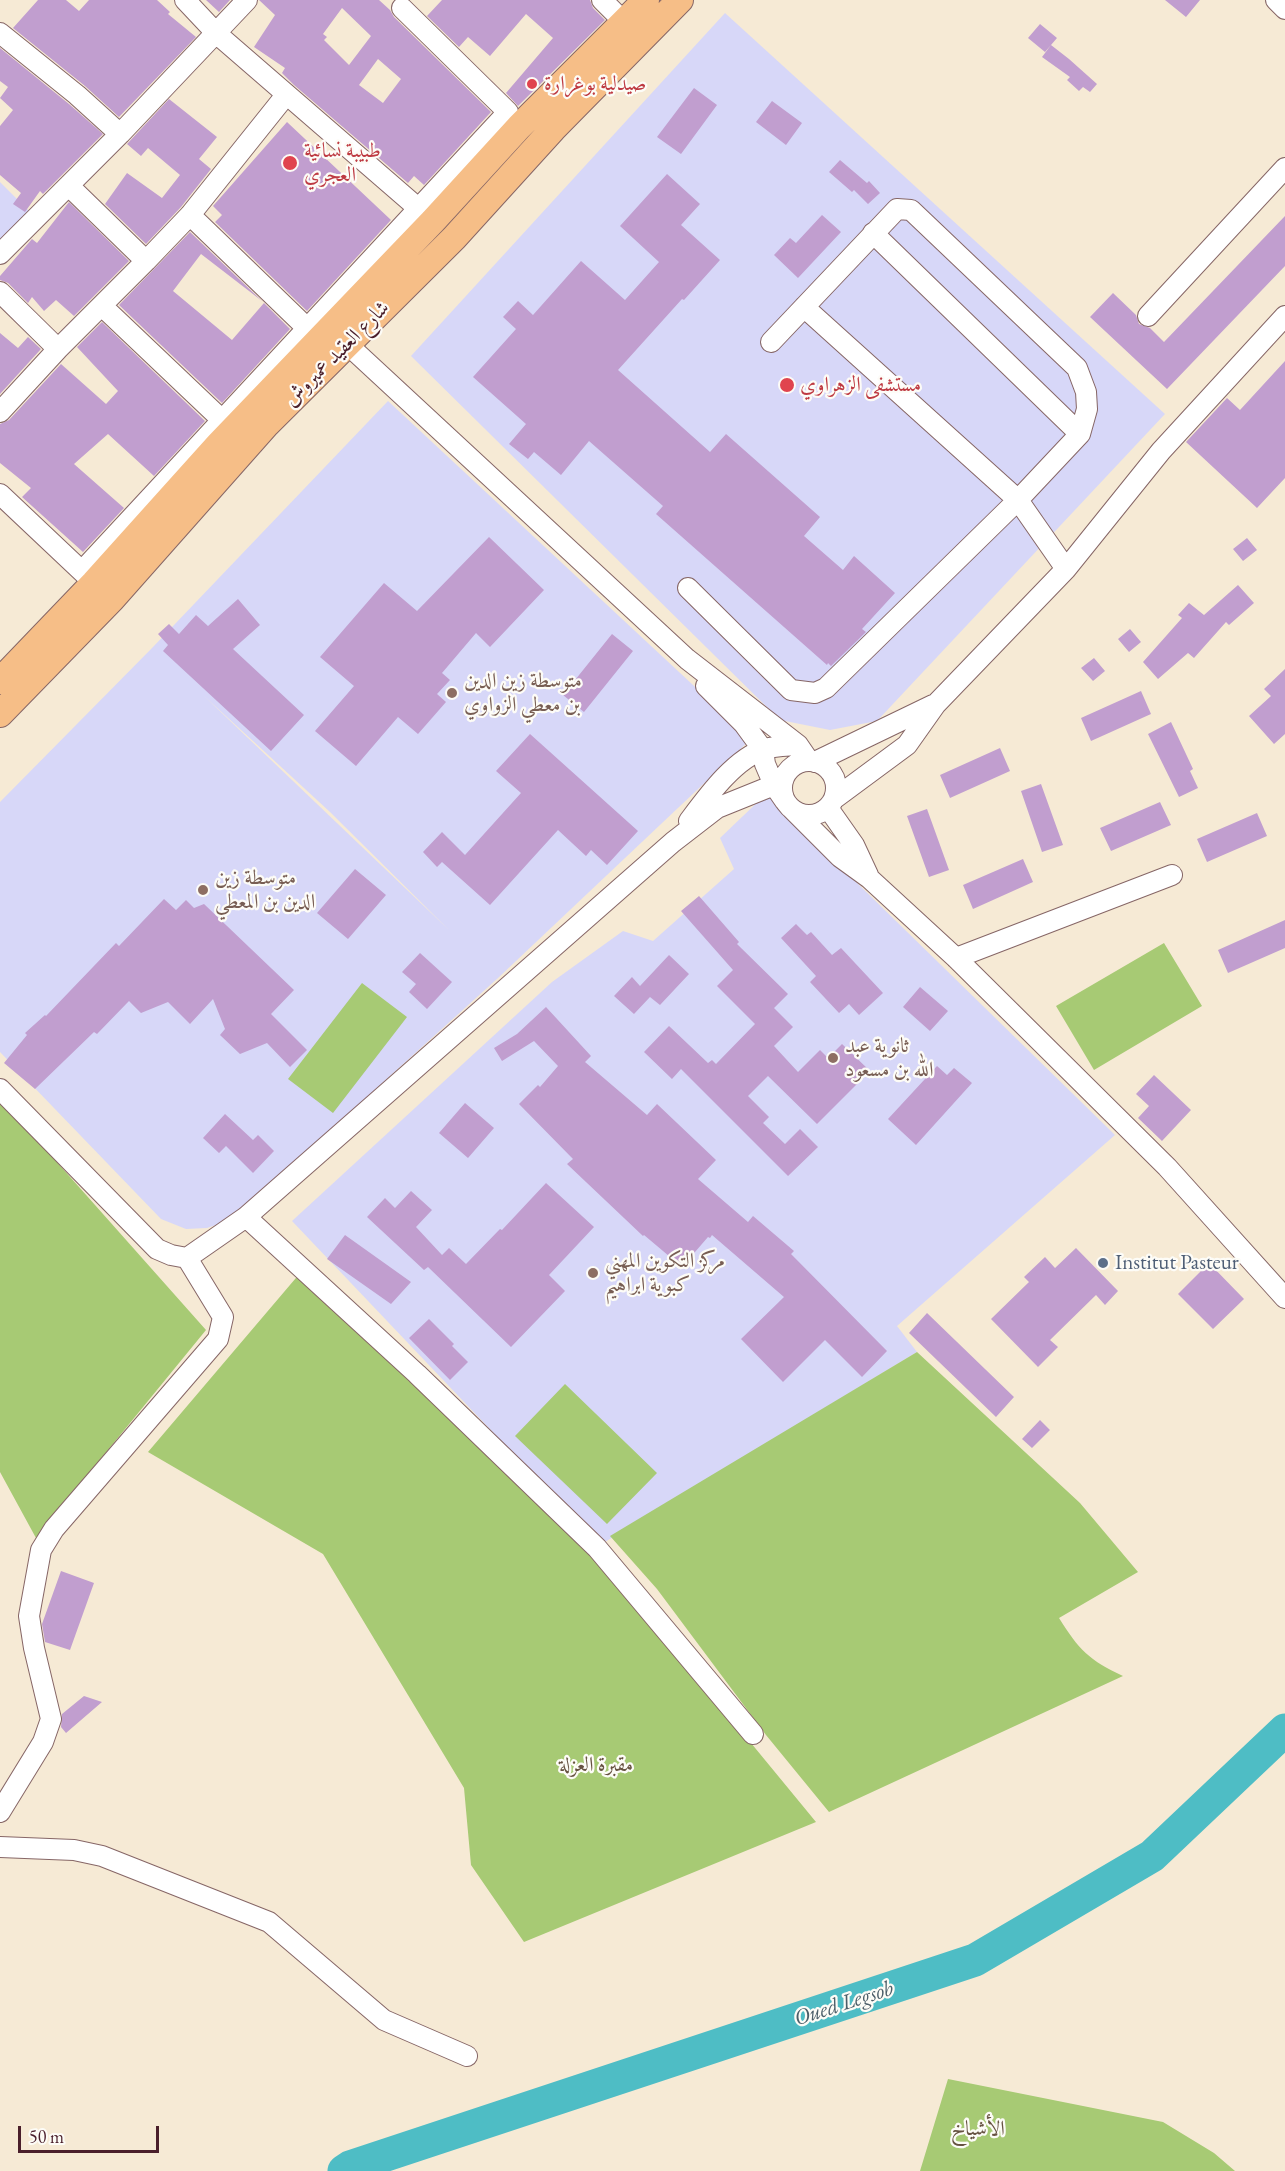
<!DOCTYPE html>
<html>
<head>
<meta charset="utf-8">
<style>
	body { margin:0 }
	#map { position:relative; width:1285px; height:2171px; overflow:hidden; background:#f6ead5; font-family:"EB Garamond",serif }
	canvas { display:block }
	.scale { position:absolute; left:18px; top:2126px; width:141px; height:27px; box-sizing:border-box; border:3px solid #4a1f2b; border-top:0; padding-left:8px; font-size:18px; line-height:21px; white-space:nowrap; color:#4a1f2b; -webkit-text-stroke:4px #fdfcf7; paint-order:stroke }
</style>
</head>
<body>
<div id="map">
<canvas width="1285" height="2171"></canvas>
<div class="scale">50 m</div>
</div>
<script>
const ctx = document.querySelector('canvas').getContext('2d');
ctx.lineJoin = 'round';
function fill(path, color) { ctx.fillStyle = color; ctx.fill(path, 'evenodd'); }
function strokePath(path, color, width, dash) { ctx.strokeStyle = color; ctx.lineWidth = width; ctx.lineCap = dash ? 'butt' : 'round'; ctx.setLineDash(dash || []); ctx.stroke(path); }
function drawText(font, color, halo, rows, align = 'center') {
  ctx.font = font + ' "EB Garamond",Amiri,serif'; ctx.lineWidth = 4.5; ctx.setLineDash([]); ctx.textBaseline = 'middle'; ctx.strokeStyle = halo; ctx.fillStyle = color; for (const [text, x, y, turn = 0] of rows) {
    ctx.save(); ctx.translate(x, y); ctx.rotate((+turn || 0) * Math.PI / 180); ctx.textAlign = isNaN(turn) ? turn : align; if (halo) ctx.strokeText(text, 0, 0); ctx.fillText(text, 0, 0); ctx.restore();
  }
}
fill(new Path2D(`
	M 725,13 L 1165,414 L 877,721 L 830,730 L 780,720 L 411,356 Z
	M 0,182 L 31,213 L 0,243 Z
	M 388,401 L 751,739 L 498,978 L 250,1203 L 228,1221 L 207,1228 L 186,1229 L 161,1219 L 0,1052 L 0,802 L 153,647 ZM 203,695 L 330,812 L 450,931 Z
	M 766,794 L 1115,1135 L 897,1326 L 917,1352 L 600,1545 L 292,1221 L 552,982 L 623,931 L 653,941 L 734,869 L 720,838 Z`), '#d7d7f8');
fill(new Path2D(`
	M 1164,943 L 1202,1006 L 1094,1070 L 1056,1006 Z
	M 362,983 L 407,1017 L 333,1113 L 288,1079 Z
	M 0,1098 L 206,1330 L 36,1538 L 0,1472 Z
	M 301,1272 L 585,1548 L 672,1647 L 816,1822 L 524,1942 L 471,1865 L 464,1788 L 323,1554 L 148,1452 Z
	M 917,1352 L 1080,1503 L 1138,1572 L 1059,1618 C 1079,1650 1089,1660 1123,1676 L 829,1812 L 766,1735 L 657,1589 L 610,1536 Z
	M 565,1384 L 657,1473 L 607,1524 L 515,1436 Z
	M 948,2079 L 1163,2122 L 1214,2153 L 1235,2171 L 920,2171 Z`), '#a7ca74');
strokePath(new Path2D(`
	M 344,2171 L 350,2167 L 975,1960 L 1152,1856 L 1285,1730`), '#4ebdc5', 33);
fill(new Path2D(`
	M 38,0 L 66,0 L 79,11 L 89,0 L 157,0 L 170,12 L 168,14 L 196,37 L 119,117 L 85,86 L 13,28 Z
	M 206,0 L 230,0 L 219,12 Z
	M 259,0 L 379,0 L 390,10 L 394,17 L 491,112 L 424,185 L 414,176 L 408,183 L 294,85 L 282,73 L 285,68 L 254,47 L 275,15 ZM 342,8 L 371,36 L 349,65 L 324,40 L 327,37 L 323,34 ZM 378,59 L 401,79 L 383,103 L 359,85 Z
	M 442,0 L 590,0 L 593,8 L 605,20 L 518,106 L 506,93 L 553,38 L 526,14 L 490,56 L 468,37 L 459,47 L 427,16 Z
	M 1165,0 L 1200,0 L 1186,17 Z
	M 1040,24 L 1057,38 L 1045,52 L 1028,38 Z
	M 1051,45 L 1069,59 L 1097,84 L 1090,92 L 1083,87 L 1079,91 L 1067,80 L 1070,77 L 1042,57 Z
	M 0,48 L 69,104 L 103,134 L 43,194 L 40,191 L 25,212 L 13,204 L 21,193 L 0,175 L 0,126 L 13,110 L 0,98 L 8,87 L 0,81 Z
	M 694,88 L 717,105 L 681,154 L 657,137 Z
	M 169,99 L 217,137 L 199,159 L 211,169 L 181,207 L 146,244 L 105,204 L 127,173 L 162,198 L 180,175 L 148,148 L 141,156 L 127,144 Z
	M 772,101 L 802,123 L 786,145 L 756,122 Z
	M 287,122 L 391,220 L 307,311 L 215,222 L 222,215 L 213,206 Z
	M 840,160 L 867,183 L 869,181 L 880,193 L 868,204 L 854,190 L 852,192 L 829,172 Z
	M 667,174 L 700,204 L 681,225 L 720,260 L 684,300 L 682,299 L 618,370 L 710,452 L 726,434 L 820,517 L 804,536 L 843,570 L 854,556 L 895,593 L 862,629 L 866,632 L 831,666 L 828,663 L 827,665 L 656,514 L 663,506 L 589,441 L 561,475 L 534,452 L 528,459 L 509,444 L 526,424 L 473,377 L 516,329 L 503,317 L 518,301 L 533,315 L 581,261 L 625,300 L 659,262 L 620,226 Z
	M 69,202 L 129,261 L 74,316 L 56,300 L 44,311 L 32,297 L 28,303 L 8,283 L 0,280 L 0,276 L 32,239 L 37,243 Z
	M 822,215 L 841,232 L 798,278 L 774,255 L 790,238 L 796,243 Z
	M 1285,216 L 1285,266 L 1167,389 L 1090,317 L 1113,293 L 1136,315 L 1139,324 L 1150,328 L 1164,342 Z
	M 190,232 L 262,301 L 201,254 L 173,291 L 232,340 L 264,303 L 290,329 L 222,403 L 119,305 Z
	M 102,322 L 205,421 L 154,476 L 108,434 L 74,464 L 124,508 L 83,552 L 22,497 L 31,488 L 0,463 L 0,424 L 9,420 L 61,364 L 106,404 L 118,391 L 77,347 Z
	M 0,333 L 18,348 L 28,337 L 41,349 L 0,394 Z
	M 1285,361 L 1285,478 L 1257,508 L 1186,442 L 1227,398 L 1240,410 Z
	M 489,537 L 544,590 L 490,647 L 476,633 L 442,673 L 450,680 L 437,694 L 446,702 L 418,734 L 398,717 L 356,766 L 315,731 L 354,686 L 320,657 L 384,583 L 417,611 Z
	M 1247,538 L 1257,550 L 1243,561 L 1233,549 Z
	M 1238,585 L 1254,603 L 1229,625 L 1226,622 L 1194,658 L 1188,653 L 1158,679 L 1143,662 L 1182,618 L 1178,615 L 1189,603 L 1204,615 Z
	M 238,599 L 260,625 L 233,649 L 304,715 L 271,751 L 163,651 L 168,645 L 158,634 L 169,624 L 179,634 L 196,615 L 208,626 Z
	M 1130,629 L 1141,642 L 1129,652 L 1118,639 Z
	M 612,634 L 633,651 L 584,712 L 563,695 Z
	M 1094,658 L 1105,671 L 1093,681 L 1081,668 Z
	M 1285,669 L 1285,734 L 1274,744 L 1249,716 L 1271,696 L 1264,689 Z
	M 1141,691 L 1151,714 L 1091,741 L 1081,718 Z
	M 1171,722 L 1193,769 L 1190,771 L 1198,788 L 1179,797 L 1148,734 Z
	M 530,734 L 638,831 L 607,865 L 591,850 L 586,856 L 558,830 L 490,905 L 442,862 L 437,867 L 423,852 L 442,832 L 465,855 L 521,793 L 496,771 Z
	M 1000,748 L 1010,771 L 950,798 L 940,775 Z
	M 1041,784 L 1063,845 L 1042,852 L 1021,791 Z
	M 1160,802 L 1171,825 L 1111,851 L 1100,828 Z
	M 927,809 L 949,870 L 929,877 L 907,816 Z
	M 1257,813 L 1267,836 L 1207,862 L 1197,839 Z
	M 1023,859 L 1033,882 L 973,909 L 963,885 Z
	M 355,869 L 386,895 L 348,939 L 317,913 Z
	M 699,896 L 739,942 L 737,944 L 788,994 L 774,1008 L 793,1027 L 774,1046 L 798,1072 L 820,1050 L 828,1058 L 842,1044 L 870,1071 L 817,1124 L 768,1076 L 748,1096 L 769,1117 L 763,1123 L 785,1144 L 800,1129 L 818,1147 L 788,1176 L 681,1069 L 672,1079 L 644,1052 L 669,1026 L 708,1063 L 712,1060 L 716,1064 L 755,1024 L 717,986 L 733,970 L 681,911 Z
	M 164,899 L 176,910 L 186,900 L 194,908 L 204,904 L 294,990 L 271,1014 L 307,1050 L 290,1067 L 267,1043 L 240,1054 L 220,1035 L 225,1029 L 213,999 L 190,1024 L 168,1002 L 141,1013 L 129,1001 L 97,1034 L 94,1032 L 35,1089 L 4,1063 L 27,1035 L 25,1033 L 45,1015 L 46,1016 L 116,943 L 119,946 Z
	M 1285,920 L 1285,948 L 1228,973 L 1218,950 Z
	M 796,924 L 807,935 L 811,932 L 832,955 L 841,948 L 883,993 L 859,1015 L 849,1004 L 839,1013 L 810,982 L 816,976 L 781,938 Z
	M 420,953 L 452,982 L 427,1009 L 409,992 L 416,984 L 402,972 Z
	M 669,955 L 689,974 L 660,1005 L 650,997 L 634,1014 L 614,996 L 632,977 L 640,986 Z
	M 920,987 L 948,1011 L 930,1031 L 903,1007 Z
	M 546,1007 L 591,1056 L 585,1062 L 647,1115 L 657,1104 L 716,1160 L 698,1179 L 748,1222 L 753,1216 L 794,1251 L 791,1254 L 887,1351 L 862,1377 L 825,1340 L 783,1382 L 741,1339 L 784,1297 L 712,1235 L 710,1238 L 708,1237 L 682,1267 L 644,1235 L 643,1236 L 567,1164 L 573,1159 L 519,1104 L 538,1085 L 540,1087 L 558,1066 L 534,1041 L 502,1061 L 494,1048 L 517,1034 Z
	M 937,1066 L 947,1075 L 954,1068 L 972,1083 L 916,1145 L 888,1119 Z
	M 1154,1075 L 1191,1110 L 1162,1141 L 1138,1118 L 1149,1106 L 1136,1094 Z
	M 465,1103 L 494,1128 L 468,1158 L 439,1133 Z
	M 225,1114 L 253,1140 L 258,1135 L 274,1151 L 253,1173 L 226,1146 L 219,1153 L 203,1138 Z
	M 546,1183 L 594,1227 L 549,1275 L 565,1291 L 511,1347 L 428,1267 L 424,1270 L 367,1217 L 385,1198 L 395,1208 L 411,1191 L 432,1210 L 416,1227 L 442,1255 L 449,1248 L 466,1264 L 500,1229 L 502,1230 Z
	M 345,1235 L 411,1282 L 391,1304 L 327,1259 Z
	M 1076,1248 L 1118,1291 L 1105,1305 L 1096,1295 L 1050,1340 L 1058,1347 L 1038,1367 L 991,1319 L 1029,1282 L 1024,1277 L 1045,1257 L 1055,1268 Z
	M 1209,1263 L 1244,1299 L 1213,1329 L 1178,1294 Z
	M 927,1313 L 1014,1397 L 996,1417 L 909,1333 Z
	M 429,1319 L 454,1344 L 452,1346 L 468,1362 L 450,1380 L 409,1338 Z
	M 1040,1420 L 1050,1430 L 1032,1448 L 1022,1439 Z
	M 61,1571 L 94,1583 L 70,1650 L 45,1642 L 42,1624 Z
	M 84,1696 L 102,1702 L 66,1733 L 61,1727 L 62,1714 Z`), '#c19ecf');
const minor = new Path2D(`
	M 185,0 L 217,34 L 426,215
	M 602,0 L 625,23
	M 1276,0 L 1285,9
	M 0,33 L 77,95 L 120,134
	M 69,186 L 146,261
	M 190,215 L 308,329 L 347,344 L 687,659 L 798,745 L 809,761
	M 873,233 L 1080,434
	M 0,254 L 120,134 L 247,0
	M 0,292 L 58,349
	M 102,306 L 221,419
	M 804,307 L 1018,500 L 1066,569
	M 1148,316 L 1285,168
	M 0,412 L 58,349 L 146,261 L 190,215 L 286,95
	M 0,494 L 90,579
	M 82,571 L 508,112 L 402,8
	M 688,588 L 791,690 L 815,693 L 826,688 L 1018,500 L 1080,434 L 1087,409 L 1086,392 L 1077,368 L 911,210 L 897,209 L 771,342
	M 706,686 L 744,724 L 763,750 L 765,764 L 774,785 L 785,801
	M782 788a27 27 0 1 1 54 0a27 27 0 1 1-54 0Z
	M 815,762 L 933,705
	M 834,799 L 907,745 L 936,704 L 1066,569 L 1161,451 L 1285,316
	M 828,808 L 854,845 L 868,875
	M 792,809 L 840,857 L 869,878 L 956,958 L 1167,1167 L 1285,1298
	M 689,821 C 707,797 735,758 765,749 C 775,746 787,746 798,745
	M 956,958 L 1172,875
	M 0,1089 L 157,1249 L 171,1255 L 187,1258 L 246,1217 L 673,842 L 717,808 L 774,785
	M 246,1217 L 417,1374 L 597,1548 L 753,1734
	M 0,1812 L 43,1742 L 51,1719 L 34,1648 L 29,1616 L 41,1550 L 54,1529 L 218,1339 L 223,1317 L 187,1258
	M 0,1847 L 74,1850 L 102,1856 L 269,1922 L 384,2020 L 467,2056`);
const major = new Path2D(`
	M 0,681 L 94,583 L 219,444 L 433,221 L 519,127 L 646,0
	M 0,714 L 112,599 L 267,424 L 454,238 L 553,129 L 680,0`);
strokePath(minor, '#866666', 22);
strokePath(major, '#866666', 28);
strokePath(minor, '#fff', 20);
strokePath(major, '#f6be87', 26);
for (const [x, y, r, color] of [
	[532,84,6,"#e0444e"],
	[290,163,8,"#e0444e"],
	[787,385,8,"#e0444e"],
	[452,693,6,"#8d6e63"],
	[203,890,6,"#8d6e63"],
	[833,1058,6,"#8d6e63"],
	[1103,1263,6,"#5c6f8a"],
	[593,1273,6,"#8d6e63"]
]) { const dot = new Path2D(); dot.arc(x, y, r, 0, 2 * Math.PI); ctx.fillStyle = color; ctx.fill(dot); strokePath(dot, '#fdfcf7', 2); }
drawText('21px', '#be3a42', '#fdfcf7', [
	["صيدلية بوغرارة",544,84],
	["طبيبة نسائية",304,151],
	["العجري",304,175],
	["مستشفى الزهراوي",800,385]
], 'left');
drawText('21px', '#4a1f2b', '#fdfcf7', [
	["شارع العقيد عميروش",337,354,-45]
]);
drawText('21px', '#785e54', '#fdfcf7', [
	["متوسطة زين الدين",464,681],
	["بن معطي الزواوي",464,705],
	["متوسطة زين",215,878],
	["الدين بن المعطي",215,902],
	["ثانوية عبد",845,1046],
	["الله بن مسعود",845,1070],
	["مركز التكوين المهني",605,1261],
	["كبوية ابراهيم",605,1285]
], 'left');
drawText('21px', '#4e5e75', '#fdfcf7', [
	["Institut Pasteur",1115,1263]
], 'left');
drawText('21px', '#665241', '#fdfcf7', [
	["مقبرة العزلة",596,1765],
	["الأشياخ",978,2129]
]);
drawText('italic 22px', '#4c5e69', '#fdfcf7', [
	["Oued Legsob",844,2004,-18]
]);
</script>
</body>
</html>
